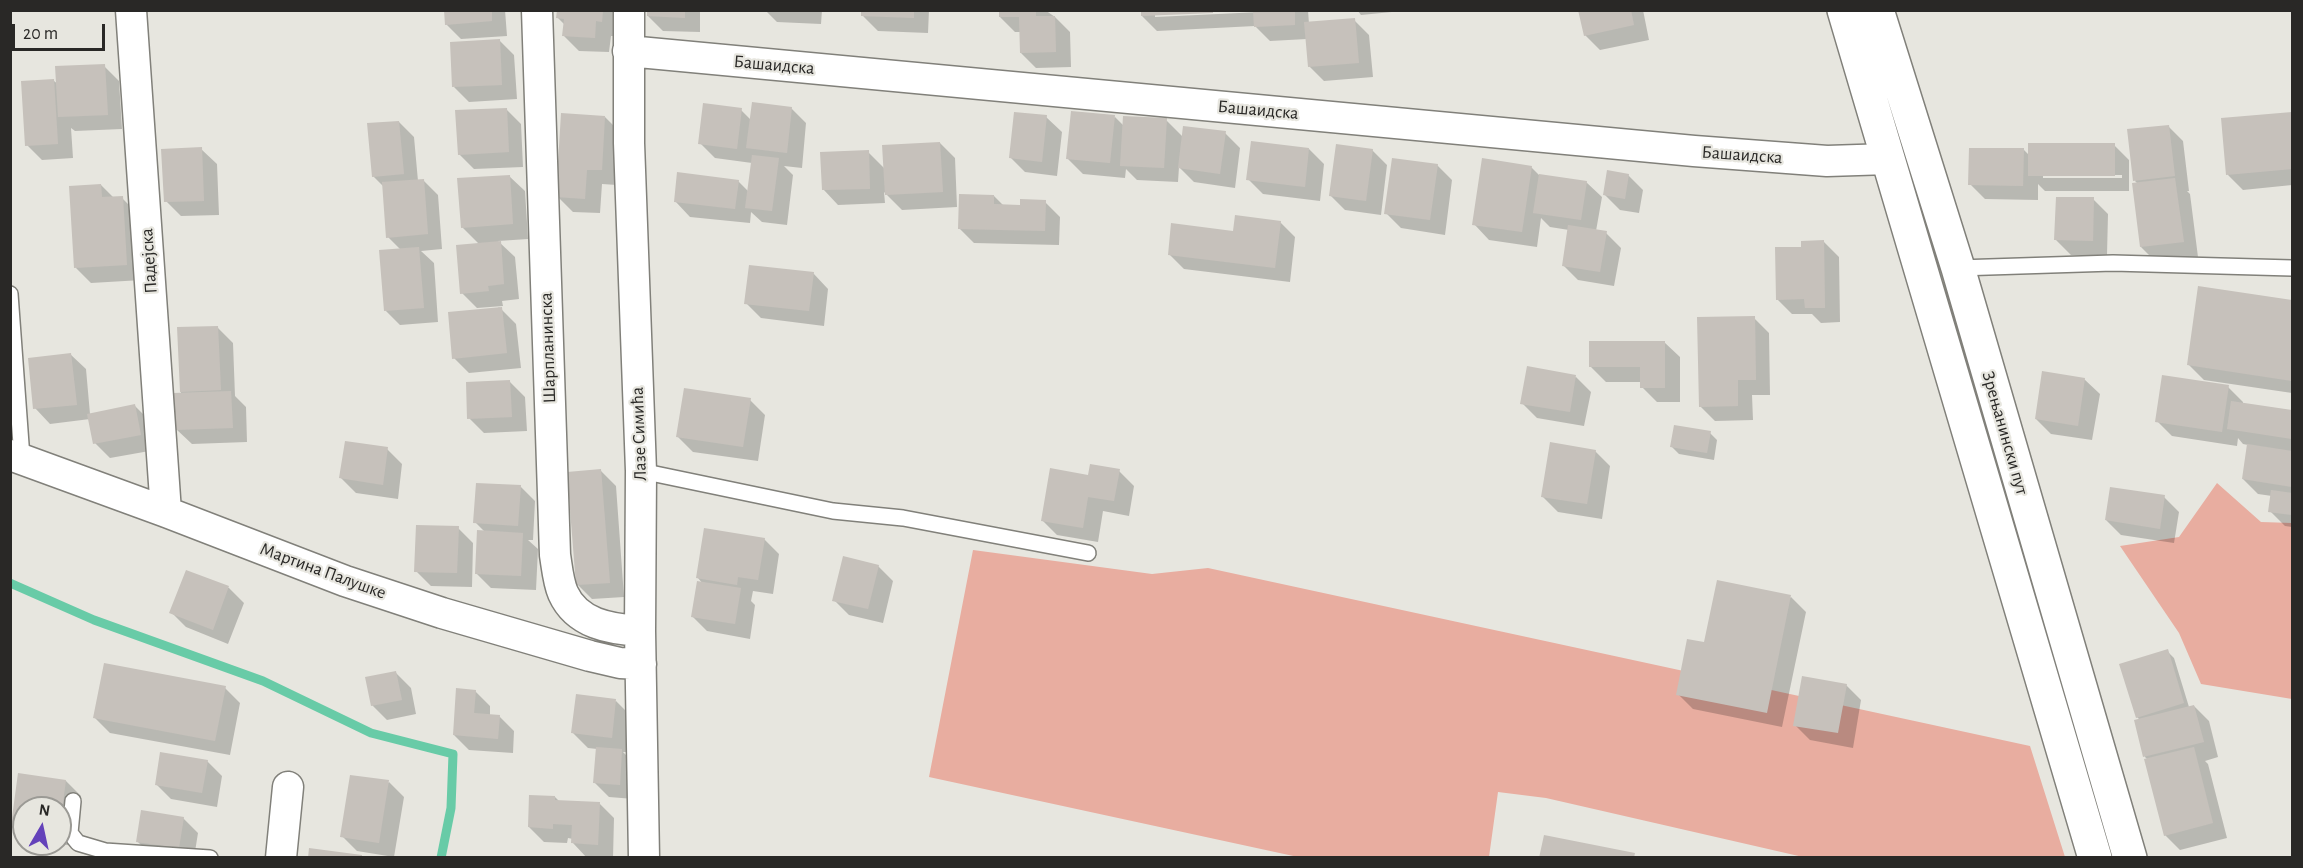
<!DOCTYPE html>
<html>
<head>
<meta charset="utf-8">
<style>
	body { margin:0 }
	#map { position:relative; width:2303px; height:868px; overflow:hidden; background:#e7e6df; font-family:"Alegreya Sans",sans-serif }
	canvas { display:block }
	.frame { position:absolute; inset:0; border:12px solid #292826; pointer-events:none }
	.north { position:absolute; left:12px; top:796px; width:60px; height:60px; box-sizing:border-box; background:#e7e6df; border:2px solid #9b9a95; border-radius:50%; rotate:9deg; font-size:16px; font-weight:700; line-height:24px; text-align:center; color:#292826 }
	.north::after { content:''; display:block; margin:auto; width:21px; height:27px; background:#6442ba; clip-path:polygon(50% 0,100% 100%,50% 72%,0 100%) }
	.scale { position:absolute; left:12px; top:24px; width:93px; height:27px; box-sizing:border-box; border:3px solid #292826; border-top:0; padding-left:8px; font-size:18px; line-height:21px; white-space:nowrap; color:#292826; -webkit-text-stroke:4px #e7e6df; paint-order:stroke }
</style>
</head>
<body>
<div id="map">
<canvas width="2303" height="868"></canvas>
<div class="frame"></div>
<div class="north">N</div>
<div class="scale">20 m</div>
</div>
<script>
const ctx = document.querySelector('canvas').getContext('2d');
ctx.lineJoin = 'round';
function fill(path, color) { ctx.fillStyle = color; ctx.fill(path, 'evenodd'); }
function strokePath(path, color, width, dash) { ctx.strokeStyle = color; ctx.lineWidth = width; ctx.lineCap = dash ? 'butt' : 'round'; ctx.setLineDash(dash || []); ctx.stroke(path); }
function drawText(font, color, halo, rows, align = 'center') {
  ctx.font = font + ' "Alegreya Sans",sans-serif'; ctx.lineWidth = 4.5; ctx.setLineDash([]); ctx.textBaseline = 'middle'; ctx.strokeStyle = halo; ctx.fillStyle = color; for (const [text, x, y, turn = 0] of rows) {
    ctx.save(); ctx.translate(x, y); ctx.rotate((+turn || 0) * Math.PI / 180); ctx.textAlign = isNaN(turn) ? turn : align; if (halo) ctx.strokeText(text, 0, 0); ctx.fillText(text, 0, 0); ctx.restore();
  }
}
fill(new Path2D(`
	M 2217,483 L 2261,522 L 2292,523 L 2292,699 L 2201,684 L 2179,633 L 2120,546 L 2179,537 Z
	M 973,550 L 1152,574 L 1208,568 L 2030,746 L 2065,857 L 1803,857 L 1546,798 L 1498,792 L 1489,857 L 1298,857 L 929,777 Z`), '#e8ada0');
fill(new Path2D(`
	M 445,10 L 505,10 L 507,36 L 461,39 L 446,24 Z
	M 558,10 L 623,10 L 617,36 L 611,36 L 609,52 L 579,51 L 564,36 L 565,25 L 558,18 Z
	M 648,10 L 700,10 L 700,32 L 663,31 L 648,16 Z
	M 765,10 L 822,10 L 821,24 L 777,22 Z
	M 863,10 L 929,10 L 928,33 L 878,31 L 863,16 Z
	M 1000,10 L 1045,10 L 1055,17 L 1070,32 L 1071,67 L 1036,68 L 1021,53 L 1021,32 L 1015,32 L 1000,17 Z
	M 1142,10 L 1236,10 L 1155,14 L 1155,17 L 1260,12 L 1260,10 L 1308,10 L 1309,24 L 1354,20 L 1369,35 L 1373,77 L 1324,81 L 1309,66 L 1307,39 L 1270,41 L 1255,26 L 1157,31 L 1142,16 Z
	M 1357,10 L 1402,10 L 1402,11 L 1361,15 Z
	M 1580,10 L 1643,10 L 1649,40 L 1600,50 L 1585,35 Z
	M 499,40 L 514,55 L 517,99 L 469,102 L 454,87 Z
	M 104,66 L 119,81 L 122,129 L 75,131 L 71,128 L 73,158 L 42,160 L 27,145 L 54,81 L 58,84 Z
	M 791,108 L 806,123 L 802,168 L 784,166 L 793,175 L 787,225 L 762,222 L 751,212 L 750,223 L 690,217 L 675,201 L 738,181 L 749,192 L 752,163 L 715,158 L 700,143 L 741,110 L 751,120 Z
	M 506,109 L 521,124 L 523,167 L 474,169 L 459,154 Z
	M 2292,114 L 2292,185 L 2243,190 L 2228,175 L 2223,120 Z
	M 605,117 L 620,132 L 617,185 L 602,184 L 600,213 L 573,212 L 558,197 Z
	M 1046,117 L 1062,132 L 1057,176 L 1025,172 L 1010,157 Z
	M 1115,117 L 1124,126 L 1166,120 L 1183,137 L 1225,133 L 1240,148 L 1235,188 L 1194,182 L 1179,167 L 1178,182 L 1137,180 L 1126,169 L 1125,178 L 1083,174 L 1068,159 Z
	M 399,122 L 414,137 L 418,181 L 423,180 L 438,195 L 442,249 L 421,251 L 434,263 L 438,322 L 400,325 L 385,310 L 400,249 L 388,237 L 384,187 L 373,176 Z
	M 2168,126 L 2183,141 L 2189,191 L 2187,191 L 2190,194 L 2198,257 L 2156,262 L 2141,247 L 2138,184 L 2135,181 Z
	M 940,143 L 955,158 L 957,207 L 902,210 L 884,192 L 885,203 L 838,205 L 823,189 L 868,152 L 885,169 Z
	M 2114,145 L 2129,160 L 2129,191 L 2045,191 L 2038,184 L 2038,200 L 1985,199 L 1970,184 L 2024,150 L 2030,156 ZM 2043,175 L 2122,175 L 2122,178 L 2043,178 Z
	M 201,149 L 217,164 L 219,215 L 181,216 L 166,201 Z
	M 1309,149 L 1324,164 L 1320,201 L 1263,194 L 1248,179 Z
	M 1372,150 L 1387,165 L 1381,215 L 1345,210 L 1330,195 Z
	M 1437,165 L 1452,180 L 1445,235 L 1401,228 L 1386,213 Z
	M 1531,167 L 1539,175 L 1586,182 L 1602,197 L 1596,231 L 1606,233 L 1621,248 L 1614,286 L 1578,280 L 1563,265 L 1569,230 L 1550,227 L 1541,218 L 1537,247 L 1489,240 L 1474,224 Z
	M 1628,175 L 1643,190 L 1639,213 L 1620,210 L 1605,195 Z
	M 509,176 L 525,191 L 528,239 L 498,241 L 515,257 L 519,299 L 502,301 L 503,306 L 477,308 L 462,293 L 479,244 L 462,227 Z
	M 101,185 L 114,198 L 122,198 L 137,213 L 142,280 L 91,283 L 76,268 Z
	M 994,196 L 1004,206 L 1021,207 L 1045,202 L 1060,217 L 1059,245 L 974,243 L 959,228 Z
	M 2093,199 L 2108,214 L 2107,255 L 2071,255 L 2056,240 Z
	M 1280,222 L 1295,237 L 1290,282 L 1184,269 L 1169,254 Z
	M 1824,242 L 1839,257 L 1840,322 L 1821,323 L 1812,314 L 1792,314 L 1777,299 L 1803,248 Z
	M 813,273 L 828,289 L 824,326 L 761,318 L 746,303 Z
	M 2200,288 L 2292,302 L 2292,393 L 2204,380 L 2189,365 Z
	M 499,307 L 516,324 L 521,368 L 469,373 L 454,358 Z
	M 1754,318 L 1769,333 L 1770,395 L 1752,395 L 1753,420 L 1715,421 L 1700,406 Z
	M 218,328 L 233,343 L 235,396 L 246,407 L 247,442 L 192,444 L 176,429 L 181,394 L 178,329 Z
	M 1664,342 L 1680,357 L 1680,402 L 1657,402 L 1642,387 L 1642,382 L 1606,382 L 1591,367 Z
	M 70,354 L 86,369 L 90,414 L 135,406 L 150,421 L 155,450 L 110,458 L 95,443 L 90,419 L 50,424 L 35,408 Z
	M 1576,377 L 1591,392 L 1584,426 L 1537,418 L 1522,403 Z
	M 2084,379 L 2100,394 L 2092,440 L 2051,434 L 2036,419 Z
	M 510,382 L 525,397 L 527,431 L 484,433 L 469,418 Z
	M 2228,387 L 2243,402 L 2243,404 L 2292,412 L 2292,527 L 2285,526 L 2270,511 L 2272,496 L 2258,494 L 2243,479 L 2248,445 L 2243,444 L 2238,438 L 2237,446 L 2172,436 L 2157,421 Z
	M 750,400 L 765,415 L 758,461 L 693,452 L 678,437 Z
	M 1710,433 L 1717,440 L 1714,460 L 1679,454 L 1672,447 Z
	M 387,449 L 402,464 L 398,499 L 356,493 L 341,478 Z
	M 1595,451 L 1610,466 L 1602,519 L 1558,512 L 1543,497 Z
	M 601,471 L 616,486 L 624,597 L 592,599 L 577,584 Z
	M 1119,471 L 1134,486 L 1129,516 L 1103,511 L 1098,542 L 1057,535 L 1042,520 Z
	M 520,486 L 535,501 L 533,540 L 528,540 L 538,549 L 536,590 L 491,588 L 476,573 L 485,532 L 475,522 Z
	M 2164,497 L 2179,512 L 2174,543 L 2121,535 L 2106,520 Z
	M 458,528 L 473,543 L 472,587 L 431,586 L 416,571 Z
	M 764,539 L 779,554 L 773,594 L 753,591 L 751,601 L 755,605 L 750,639 L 707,631 L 692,616 L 703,584 L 698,578 Z
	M 878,566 L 893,581 L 883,623 L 849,615 L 834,600 Z
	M 187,572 L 229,588 L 244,603 L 228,644 L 186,627 L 171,612 Z
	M 1791,597 L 1806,612 L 1782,727 L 1693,709 L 1678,694 Z
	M 2167,651 L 2174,658 L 2189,707 L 2194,706 L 2209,721 L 2218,757 L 2205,761 L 2208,764 L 2227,838 L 2180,850 L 2165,835 L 2148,760 L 2145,757 L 2136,721 L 2140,720 L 2137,717 Z
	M 396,673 L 411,688 L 416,714 L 387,720 L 372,705 Z
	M 1846,685 L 1861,700 L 1853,748 L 1810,740 L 1795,725 Z
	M 225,688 L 240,703 L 230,755 L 110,733 L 95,718 Z
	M 475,691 L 490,706 L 490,715 L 499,716 L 514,731 L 513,753 L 469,750 L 454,735 Z
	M 616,701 L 631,716 L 627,752 L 623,752 L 637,766 L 634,799 L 609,797 L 594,782 L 597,749 L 588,748 L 573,733 Z
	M 207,761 L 222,776 L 217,807 L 171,799 L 156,784 Z
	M 19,775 L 66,781 L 81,796 L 74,846 L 60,844 L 60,808 L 24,808 L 24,836 L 13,824 Z
	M 389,782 L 404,797 L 394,857 L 357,851 L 342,836 Z
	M 555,797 L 559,801 L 599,803 L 614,818 L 613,858 L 587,858 L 573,843 L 573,839 L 568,838 L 567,843 L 544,842 L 529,827 Z
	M 183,818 L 198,833 L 194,858 L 152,856 L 137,841 Z`), '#0003');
strokePath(new Path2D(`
	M 10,583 L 94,620 L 263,681 L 371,733 L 453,754 L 451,808 L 441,858`), '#68cba7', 9);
fill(new Path2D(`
	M 444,10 L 492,10 L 492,21 L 445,25 Z
	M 557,10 L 603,10 L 602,22 L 596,21 L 595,38 L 562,36 L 564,19 L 556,18 Z
	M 647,10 L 685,10 L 685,18 L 647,16 Z
	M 861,10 L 914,10 L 914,18 L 861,16 Z
	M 999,10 L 1036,10 L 1036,16 L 1055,16 L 1056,52 L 1020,53 L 1019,17 L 999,17 Z
	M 1141,10 L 1213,10 L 1213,13 L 1141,16 Z
	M 1253,10 L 1295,10 L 1295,25 L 1254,27 Z
	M 1578,10 L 1631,10 L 1634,25 L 1584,36 Z
	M 1355,18 L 1359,63 L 1308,67 L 1304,22 Z
	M 500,39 L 502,85 L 452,87 L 450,42 Z
	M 105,64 L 108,115 L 58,117 L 55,66 Z
	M 54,79 L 58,144 L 25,146 L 21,81 Z
	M 752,102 L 792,107 L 787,153 L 746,148 Z
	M 703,103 L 742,108 L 737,149 L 698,144 Z
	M 507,108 L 509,152 L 458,155 L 455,110 Z
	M 1071,111 L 1115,115 L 1110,163 L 1066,159 Z
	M 1014,112 L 1047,115 L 1042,162 L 1009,158 Z
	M 2292,112 L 2292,169 L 2226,175 L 2221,118 Z
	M 561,113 L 605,116 L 602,170 L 587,170 L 585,199 L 556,197 Z
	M 1123,116 L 1167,118 L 1164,168 L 1120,166 Z
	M 399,121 L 404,174 L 372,177 L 367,123 Z
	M 2169,125 L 2175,176 L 2133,181 L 2127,129 Z
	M 1183,126 L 1226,131 L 1220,174 L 1178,168 Z
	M 1251,141 L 1309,148 L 1305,187 L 1246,180 Z
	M 940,142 L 943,192 L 885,195 L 882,145 Z
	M 2028,143 L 2115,143 L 2115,176 L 2028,176 Z
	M 1336,144 L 1373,149 L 1366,201 L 1329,196 Z
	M 202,147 L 204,201 L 164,202 L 161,149 Z
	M 1969,148 L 2024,148 L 2023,186 L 1968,185 Z
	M 869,150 L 870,189 L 822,190 L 820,152 Z
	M 752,155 L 779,158 L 772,211 L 745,208 Z
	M 1392,158 L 1438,164 L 1430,220 L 1384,214 Z
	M 1482,158 L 1532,166 L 1522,232 L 1472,225 Z
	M 1607,170 L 1629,174 L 1625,199 L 1603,195 Z
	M 677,172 L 739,180 L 735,209 L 674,202 Z
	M 1539,174 L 1587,181 L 1581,220 L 1533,213 Z
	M 510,175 L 513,224 L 461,228 L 457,178 Z
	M 2175,178 L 2184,242 L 2140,247 L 2132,183 Z
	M 424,179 L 428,234 L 386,238 L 382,182 Z
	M 101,184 L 102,197 L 123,196 L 127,265 L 74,268 L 69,186 Z
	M 959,194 L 994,195 L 994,204 L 1020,205 L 1020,199 L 1046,200 L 1045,231 L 958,229 Z
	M 2056,197 L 2094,197 L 2093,241 L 2054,240 Z
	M 1235,215 L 1281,221 L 1275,268 L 1168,255 L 1171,223 L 1233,231 Z
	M 1568,225 L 1607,231 L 1600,272 L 1562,266 Z
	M 1824,240 L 1825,308 L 1805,308 L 1804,299 L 1776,300 L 1775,247 L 1801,247 L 1801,241 Z
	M 501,241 L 504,284 L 488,286 L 489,291 L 460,294 L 456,245 Z
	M 419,247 L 424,308 L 384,311 L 379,250 Z
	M 749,265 L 814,272 L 809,311 L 744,304 Z
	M 2198,286 L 2292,300 L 2292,381 L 2187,365 Z
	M 502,307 L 507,353 L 452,359 L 448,312 Z
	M 1755,316 L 1756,380 L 1738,380 L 1738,406 L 1699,407 L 1697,317 Z
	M 218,326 L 221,390 L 180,392 L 177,327 Z
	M 1589,341 L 1665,341 L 1665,388 L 1640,388 L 1640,367 L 1589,367 Z
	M 71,353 L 77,405 L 33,409 L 28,358 Z
	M 1527,366 L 1576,375 L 1570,412 L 1520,404 Z
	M 2042,371 L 2085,378 L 2078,426 L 2035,419 Z
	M 2162,375 L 2229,385 L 2222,432 L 2155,422 Z
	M 510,380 L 512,417 L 467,419 L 466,382 Z
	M 684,388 L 751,398 L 743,447 L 676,437 Z
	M 231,391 L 233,428 L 175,430 L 173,393 Z
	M 2231,401 L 2292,410 L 2292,439 L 2227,429 Z
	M 135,404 L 141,435 L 93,444 L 87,414 Z
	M 1674,425 L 1711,431 L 1707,453 L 1670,447 Z
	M 345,441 L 388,447 L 383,485 L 339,478 Z
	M 1550,442 L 1596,450 L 1587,504 L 1541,497 Z
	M 2247,444 L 2292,451 L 2292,487 L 2242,479 Z
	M 1090,464 L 1120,469 L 1114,501 L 1088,497 L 1083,528 L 1041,521 L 1050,468 L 1088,475 Z
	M 601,469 L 610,583 L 576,585 L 567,472 Z
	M 476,483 L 521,485 L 518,526 L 473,523 Z
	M 2110,487 L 2165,495 L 2160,529 L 2105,520 Z
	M 2271,490 L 2292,493 L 2292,515 L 2268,512 Z
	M 416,525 L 459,526 L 457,573 L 414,572 Z
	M 704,528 L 765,538 L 758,580 L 738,577 L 737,585 L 696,578 Z
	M 477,530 L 523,533 L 521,576 L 475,574 Z
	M 843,556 L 879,565 L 868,609 L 832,601 Z
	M 186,570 L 229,586 L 213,630 L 169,613 Z
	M 1717,580 L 1791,595 L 1767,713 L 1676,695 L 1687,639 L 1704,642 Z
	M 697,581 L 741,588 L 735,624 L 691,617 Z
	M 2168,649 L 2184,703 L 2136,718 L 2119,664 Z
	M 104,663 L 226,686 L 215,741 L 93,718 Z
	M 396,671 L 402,700 L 371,706 L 365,677 Z
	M 1802,676 L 1847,684 L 1838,733 L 1793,726 Z
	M 456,688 L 476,690 L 474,713 L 500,715 L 498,739 L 453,735 Z
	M 576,694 L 616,699 L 612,738 L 571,733 Z
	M 2194,705 L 2204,742 L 2143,757 L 2134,720 Z
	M 596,747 L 622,749 L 620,785 L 593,783 Z
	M 2194,747 L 2213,823 L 2164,836 L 2144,759 Z
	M 160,752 L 208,760 L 202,793 L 155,785 Z
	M 18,773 L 66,780 L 61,817 L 60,808 L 24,808 L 24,827 L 11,825 Z
	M 350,775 L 389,780 L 379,843 L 340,837 Z
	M 529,795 L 555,796 L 555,800 L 600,802 L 598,845 L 571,843 L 572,825 L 553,824 L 553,829 L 528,827 Z
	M 141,810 L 184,817 L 179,848 L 136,842 Z
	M 1544,835 L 1635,853 L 1634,858 L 1539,858 Z
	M 309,848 L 362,855 L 362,858 L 308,858 Z`), '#c6c1bb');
const lane = new Path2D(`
	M 1958,268 L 2113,263 L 2292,268
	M 10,294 L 22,458
	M 641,471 L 833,511 L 903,518 L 1088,553
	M 73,801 L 70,833 L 78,843 L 105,851 L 210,858`);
const street = new Path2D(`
	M 131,10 L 166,512
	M 537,10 L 555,555 C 557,567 558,581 563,593 C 577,624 610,629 640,631
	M 629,10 L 629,143 L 641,471 L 640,631 L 644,858
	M 628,51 L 1694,151 L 1827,161 L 1889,159
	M 10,455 L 166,512 L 345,581 L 442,613 L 590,656 L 620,663 L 641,664
	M 281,858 L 288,787`);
const secondary = new Path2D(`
	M 1844,10 L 2095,858
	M 1877,10 L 1958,268 L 2130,858`);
strokePath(lane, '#81807a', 18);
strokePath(street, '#81807a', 33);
strokePath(secondary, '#81807a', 36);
strokePath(lane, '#fff', 15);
strokePath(street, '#fff', 30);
strokePath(secondary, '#fff', 33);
drawText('18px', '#292826', '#e7e6df', [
	["Башаидска",774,65,5],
	["Башаидска",1258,110,5],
	["Башаидска",1742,155,4],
	["Падејска",149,261,-94],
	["Шарпланинска",548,348,-92],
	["Зрењанински пут",2005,433,74],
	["Лазе Симића",639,434,-92],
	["Мартина Палушке",323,571,20]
]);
</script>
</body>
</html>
